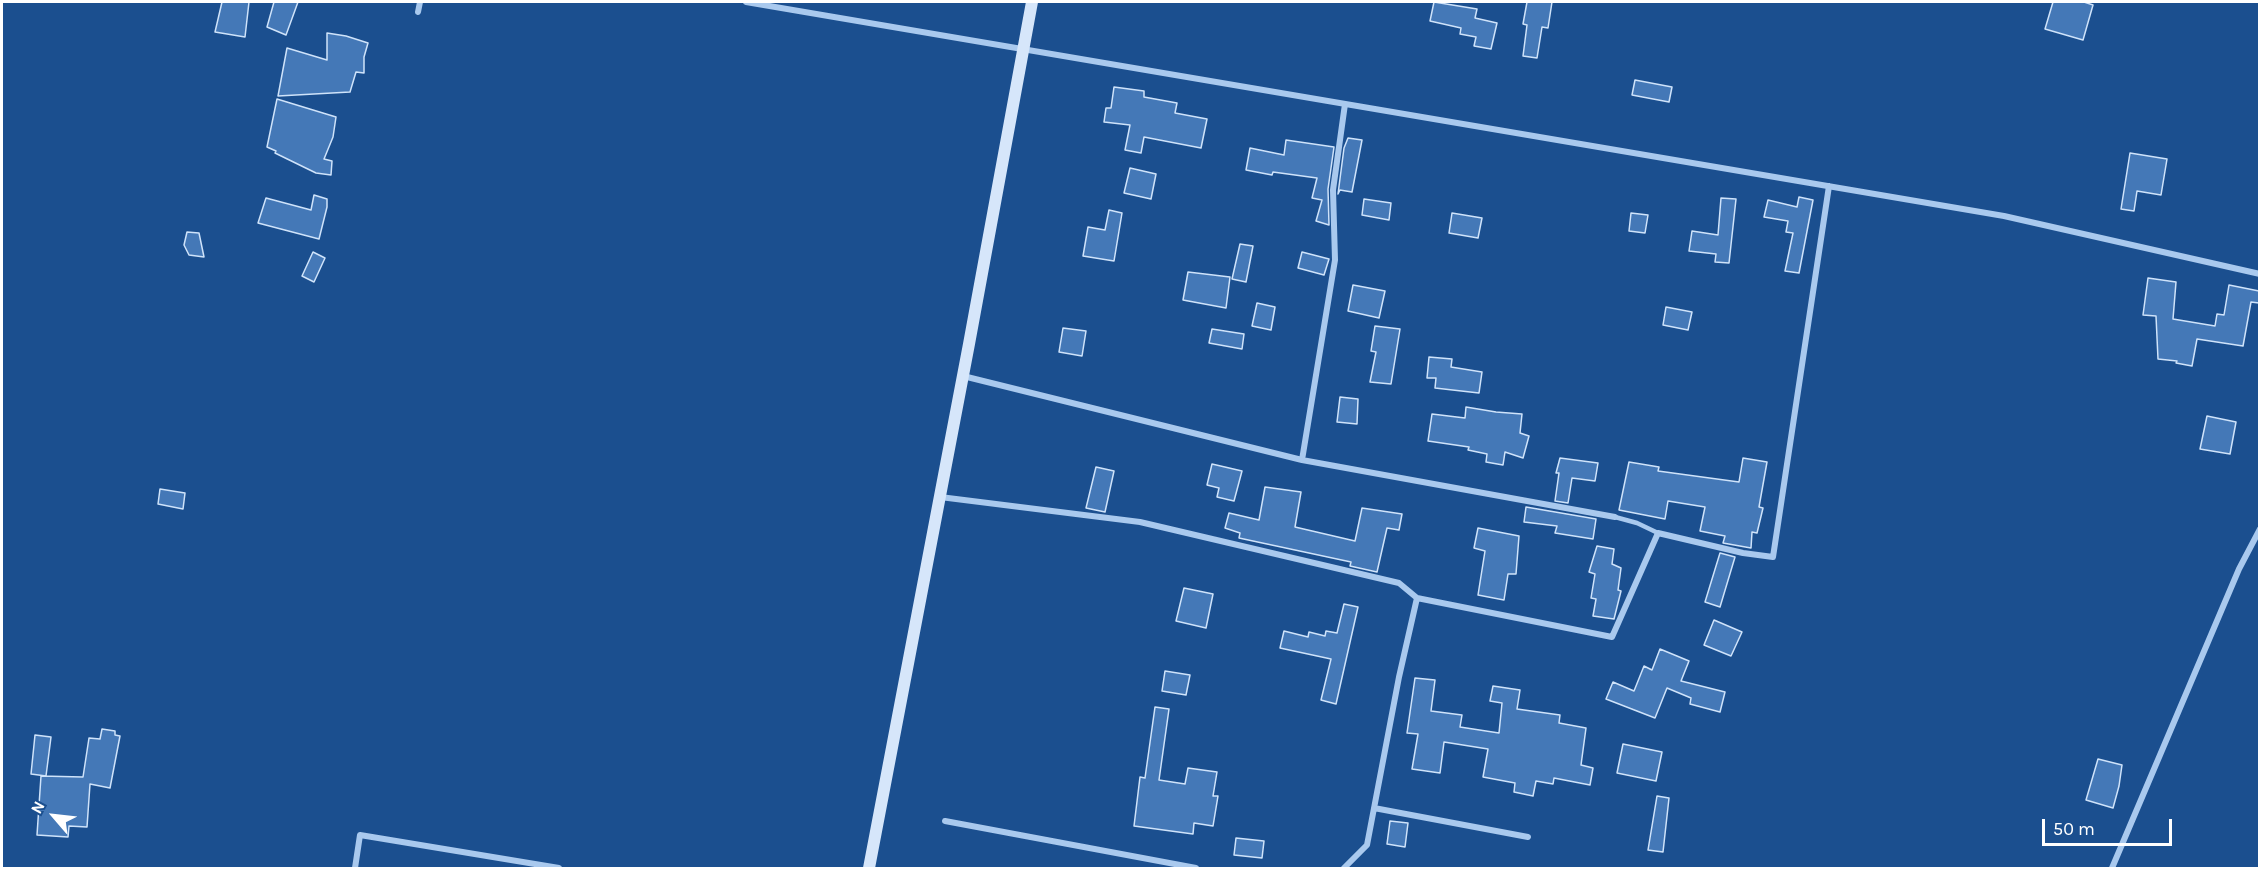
<!DOCTYPE html>
<html>
<head>
<meta charset="utf-8">
<style>
	body { margin:0 }
	#map { position:relative; width:2261px; height:870px; overflow:hidden; background:#1b4f8f; font-family:Karla,sans-serif }
	canvas { display:block }
	.frame { position:absolute; inset:0; border:3px solid #fff; pointer-events:none }
	.north { position:absolute; left:24px; top:786px; width:60px; height:60px; -webkit-text-stroke:4px #1b4f8f; paint-order:stroke; rotate:298deg; font-size:16px; font-weight:700; line-height:24px; text-align:center; color:#fff }
	.north::after { content:''; display:block; margin:auto; width:21px; height:27px; background:#fff; clip-path:polygon(50% 0,100% 100%,50% 72%,0 100%) }
	.scale { position:absolute; left:2042px; top:819px; width:130px; height:27px; box-sizing:border-box; border:3px solid #fff; border-top:0; padding-left:8px; font-size:18px; line-height:21px; white-space:nowrap; color:#fff; -webkit-text-stroke:4px #1b4f8f; paint-order:stroke }
</style>
</head>
<body>
<div id="map">
<canvas width="2261" height="870"></canvas>
<div class="frame"></div>
<div class="north">N</div>
<div class="scale">50 m</div>
</div>
<script>
const ctx = document.querySelector('canvas').getContext('2d');
ctx.lineJoin = 'round';
function fill(path, color) { ctx.fillStyle = color; ctx.fill(path, 'evenodd'); }
function strokePath(path, color, width, dash) { ctx.strokeStyle = color; ctx.lineWidth = width; ctx.lineCap = dash ? 'butt' : 'round'; ctx.setLineDash(dash || []); ctx.stroke(path); }
const building = new Path2D(`
	M 222,2 L 249,2 L 245,37 L 215,32 Z
	M 274,2 L 298,2 L 286,35 L 267,27 Z
	M 1434,2 L 1477,9 L 1475,18 L 1497,23 L 1491,49 L 1474,46 L 1476,37 L 1460,34 L 1461,28 L 1430,21 Z
	M 1527,2 L 1552,2 L 1548,28 L 1542,27 L 1537,58 L 1523,56 L 1527,25 L 1523,24 Z
	M 2053,2 L 2084,2 L 2093,5 L 2083,40 L 2045,29 Z
	M 327,33 L 346,36 L 368,43 L 364,57 L 364,73 L 356,72 L 350,92 L 278,96 L 287,48 L 327,60 Z
	M 1635,80 L 1672,87 L 1669,102 L 1632,95 Z
	M 1114,87 L 1144,91 L 1144,97 L 1177,103 L 1175,113 L 1207,119 L 1201,148 L 1144,137 L 1141,153 L 1125,150 L 1130,125 L 1104,122 L 1106,108 L 1111,108 Z
	M 277,99 L 336,117 L 333,137 L 324,159 L 332,161 L 331,175 L 316,173 L 275,153 L 276,151 L 267,147 Z
	M 1348,138 L 1362,140 L 1352,192 L 1340,190 L 1338,194 L 1344,148 Z
	M 1286,140 L 1334,147 L 1328,189 L 1329,225 L 1316,221 L 1322,200 L 1312,198 L 1317,178 L 1273,172 L 1272,175 L 1246,170 L 1250,148 L 1284,155 Z
	M 2130,153 L 2167,159 L 2161,195 L 2137,191 L 2134,211 L 2121,209 Z
	M 1130,168 L 1156,174 L 1151,199 L 1124,193 Z
	M 314,195 L 327,199 L 327,207 L 319,239 L 258,223 L 266,198 L 311,210 Z
	M 1799,197 L 1813,200 L 1799,273 L 1785,271 L 1793,233 L 1786,232 L 1788,221 L 1764,217 L 1768,200 L 1797,207 Z
	M 1721,198 L 1736,199 L 1729,263 L 1715,262 L 1716,254 L 1689,251 L 1692,231 L 1718,235 Z
	M 1364,199 L 1391,203 L 1389,220 L 1362,215 Z
	M 1109,210 L 1122,213 L 1114,261 L 1083,256 L 1088,227 L 1105,230 Z
	M 1452,213 L 1482,218 L 1478,238 L 1449,233 Z
	M 1631,213 L 1648,215 L 1645,233 L 1629,231 Z
	M 187,232 L 199,233 L 204,257 L 189,255 L 184,245 Z
	M 1240,244 L 1253,246 L 1246,282 L 1232,279 Z
	M 313,252 L 325,258 L 314,282 L 302,276 Z
	M 1302,252 L 1329,259 L 1324,275 L 1298,268 Z
	M 1188,272 L 1230,277 L 1226,308 L 1183,300 Z
	M 2148,278 L 2176,282 L 2173,319 L 2215,326 L 2217,314 L 2224,315 L 2229,285 L 2259,291 L 2259,303 L 2251,302 L 2243,346 L 2197,339 L 2192,366 L 2176,363 L 2177,361 L 2158,359 L 2156,316 L 2143,315 Z
	M 1353,285 L 1385,291 L 1379,318 L 1348,311 Z
	M 1257,303 L 1275,307 L 1271,330 L 1252,326 Z
	M 1666,307 L 1692,312 L 1688,330 L 1663,325 Z
	M 1375,326 L 1400,329 L 1391,384 L 1370,382 L 1376,352 L 1371,351 Z
	M 1063,328 L 1086,331 L 1082,356 L 1059,352 Z
	M 1212,329 L 1244,334 L 1242,349 L 1209,343 Z
	M 1429,357 L 1452,359 L 1451,367 L 1482,372 L 1479,393 L 1435,388 L 1436,378 L 1427,378 Z
	M 1340,397 L 1358,399 L 1357,424 L 1337,422 Z
	M 1466,407 L 1496,412 L 1522,414 L 1520,433 L 1529,436 L 1523,458 L 1505,452 L 1503,465 L 1486,462 L 1487,454 L 1468,450 L 1469,447 L 1428,441 L 1432,414 L 1465,418 Z
	M 2207,416 L 2236,422 L 2230,454 L 2200,449 Z
	M 1560,458 L 1598,463 L 1595,481 L 1572,478 L 1568,503 L 1555,501 L 1559,473 L 1556,473 Z
	M 1743,458 L 1767,462 L 1759,507 L 1763,508 L 1757,533 L 1752,532 L 1751,548 L 1723,543 L 1725,536 L 1700,531 L 1705,507 L 1668,501 L 1665,519 L 1619,510 L 1629,462 L 1659,467 L 1658,471 L 1739,482 Z
	M 1212,464 L 1242,471 L 1234,501 L 1217,497 L 1219,488 L 1207,485 Z
	M 1096,467 L 1114,471 L 1105,512 L 1086,508 Z
	M 1265,487 L 1301,492 L 1295,527 L 1355,541 L 1362,508 L 1402,514 L 1399,530 L 1387,528 L 1377,572 L 1350,566 L 1351,562 L 1239,538 L 1240,533 L 1225,528 L 1229,513 L 1259,520 Z
	M 160,489 L 185,493 L 183,509 L 158,504 Z
	M 1526,507 L 1596,519 L 1593,539 L 1555,533 L 1557,526 L 1524,522 Z
	M 1478,528 L 1519,536 L 1516,574 L 1508,574 L 1504,600 L 1478,595 L 1485,551 L 1474,548 Z
	M 1597,546 L 1614,549 L 1612,564 L 1621,568 L 1618,590 L 1621,591 L 1614,619 L 1593,616 L 1596,599 L 1591,598 L 1595,574 L 1589,572 Z
	M 1720,553 L 1735,557 L 1720,607 L 1705,602 Z
	M 1184,588 L 1213,594 L 1206,628 L 1176,621 Z
	M 1344,604 L 1358,607 L 1336,704 L 1321,700 L 1331,659 L 1280,648 L 1284,631 L 1308,637 L 1309,632 L 1325,636 L 1326,631 L 1337,633 Z
	M 1714,620 L 1742,632 L 1731,656 L 1704,645 Z
	M 1660,649 L 1689,661 L 1681,681 L 1725,692 L 1720,712 L 1690,704 L 1691,698 L 1667,688 L 1655,718 L 1606,699 L 1613,682 L 1634,691 L 1644,666 L 1652,670 Z
	M 1165,671 L 1190,675 L 1186,695 L 1162,691 Z
	M 1415,678 L 1435,680 L 1431,711 L 1462,715 L 1460,727 L 1499,733 L 1502,703 L 1490,701 L 1493,686 L 1520,690 L 1517,709 L 1560,715 L 1559,723 L 1586,728 L 1581,765 L 1593,768 L 1590,785 L 1554,778 L 1553,784 L 1536,781 L 1533,796 L 1514,792 L 1515,783 L 1483,777 L 1488,749 L 1444,742 L 1440,773 L 1412,769 L 1418,734 L 1407,733 Z
	M 1155,707 L 1169,709 L 1159,780 L 1185,784 L 1188,768 L 1217,772 L 1213,796 L 1218,796 L 1213,826 L 1194,823 L 1193,834 L 1134,826 L 1140,777 L 1145,778 Z
	M 102,729 L 115,731 L 115,735 L 120,736 L 110,788 L 90,784 L 87,827 L 69,826 L 68,837 L 37,835 L 41,776 L 83,777 L 89,738 L 100,739 Z
	M 35,735 L 51,737 L 46,776 L 31,774 Z
	M 1623,744 L 1662,752 L 1656,781 L 1617,773 Z
	M 2098,759 L 2122,765 L 2119,786 L 2113,808 L 2086,800 Z
	M 1657,796 L 1669,798 L 1663,852 L 1648,850 Z
	M 1390,821 L 1408,823 L 1405,847 L 1387,844 Z
	M 1236,838 L 1264,841 L 1262,858 L 1234,855 Z`);
fill(building, '#4478b7');
strokePath(building, '#cfe3fa', 1.5);
strokePath(new Path2D(`
	M 1615,517 L 1637,523 L 1658,533`), '#a9c9ee', 4.5);
strokePath(new Path2D(`
	M 746,2 L 2004,216 L 2260,274
	M 418,12 L 420,2
	M 963,376 L 1302,460 L 1615,517
	M 1302,460 L 1335,260 L 1333,190 L 1345,104
	M 940,497 L 1140,522 L 1399,583 L 1417,598 L 1612,637 L 1658,533 L 1743,553 L 1773,557 L 1829,186
	M 1374,808 L 1528,837
	M 945,821 L 1196,868
	M 355,868 L 360,835 L 559,868
	M 1344,868 L 1367,845 L 1399,677 L 1417,598
	M 2112,868 L 2239,569 L 2260,529`), '#a9c9ee', 6);
strokePath(new Path2D(`
	M 869,868 L 969,344 L 1032,2`), '#d6e6fa', 12);
</script>
</body>
</html>
